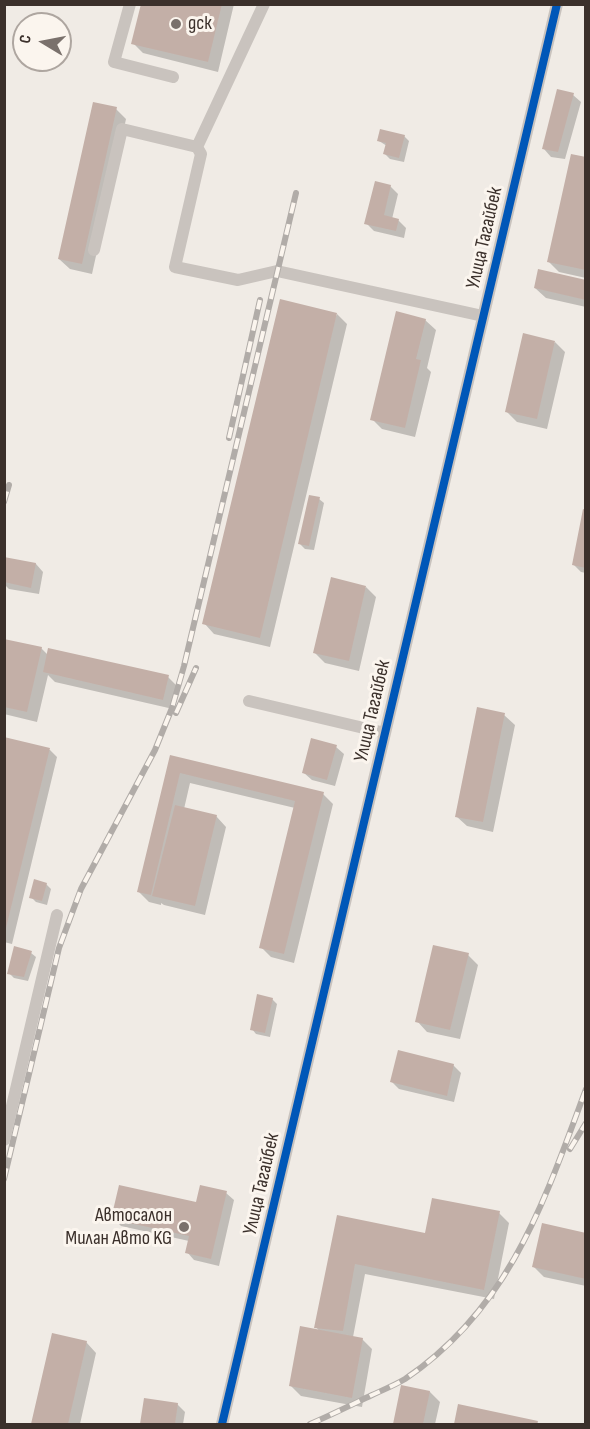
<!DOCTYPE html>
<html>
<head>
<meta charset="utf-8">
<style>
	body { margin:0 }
	#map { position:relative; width:590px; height:1429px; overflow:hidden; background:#f0ebe5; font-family:"Sofia Sans Condensed",sans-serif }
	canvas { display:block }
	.frame { position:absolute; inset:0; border:6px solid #3b302b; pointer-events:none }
	.north { position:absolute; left:12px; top:12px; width:60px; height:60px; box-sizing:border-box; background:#fbf5ee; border:2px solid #aea6a0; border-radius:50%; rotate:280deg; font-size:16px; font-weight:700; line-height:24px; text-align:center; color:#3b302b }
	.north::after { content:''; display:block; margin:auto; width:21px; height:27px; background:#7a716c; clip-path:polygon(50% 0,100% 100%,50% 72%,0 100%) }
</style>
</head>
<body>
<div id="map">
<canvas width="590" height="1429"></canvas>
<div class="frame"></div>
<div class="north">С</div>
</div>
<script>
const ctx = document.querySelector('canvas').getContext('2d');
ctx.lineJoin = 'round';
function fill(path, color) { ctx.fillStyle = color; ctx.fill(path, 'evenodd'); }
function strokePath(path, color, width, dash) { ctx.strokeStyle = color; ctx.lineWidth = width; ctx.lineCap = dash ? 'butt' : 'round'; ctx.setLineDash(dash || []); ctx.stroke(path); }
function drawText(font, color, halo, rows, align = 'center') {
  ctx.font = font + ' "Sofia Sans Condensed",sans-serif'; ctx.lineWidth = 6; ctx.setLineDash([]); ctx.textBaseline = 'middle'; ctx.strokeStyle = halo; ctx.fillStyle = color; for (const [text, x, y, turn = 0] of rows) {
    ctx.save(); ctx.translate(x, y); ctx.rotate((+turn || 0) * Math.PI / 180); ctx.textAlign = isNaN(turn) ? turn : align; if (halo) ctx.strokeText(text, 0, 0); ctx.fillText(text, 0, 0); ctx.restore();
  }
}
fill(new Path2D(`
	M 142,4 L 234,4 L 218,72 L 143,53 L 133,43 Z
	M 573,95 L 581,102 L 565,159 L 551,157 L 544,149 Z
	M 116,109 L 126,119 L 92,274 L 70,269 L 59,259 Z
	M 404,136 L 409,141 L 404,162 L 390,159 L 385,154 L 387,146 L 379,141 Z
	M 586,158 L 586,278 L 559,272 L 549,262 Z
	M 390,186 L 398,194 L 392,219 L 398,220 L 406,228 L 404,238 L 374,231 L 366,223 Z
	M 586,282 L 586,307 L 546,298 L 535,288 Z
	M 337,314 L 347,324 L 270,647 L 214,634 L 204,623 Z
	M 425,320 L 436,330 L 427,368 L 431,372 L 415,437 L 382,429 L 372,419 Z
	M 555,342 L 565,352 L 547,429 L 517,422 L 507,412 Z
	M 319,499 L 324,503 L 314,550 L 305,549 L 300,544 Z
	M 586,511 L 586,573 L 581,572 L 574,565 Z
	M 4,563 L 36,564 L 43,572 L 39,594 L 9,589 L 4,584 Z
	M 366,587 L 376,597 L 359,671 L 325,663 L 315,653 Z
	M 4,640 L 41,648 L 48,655 L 168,677 L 178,687 L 173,709 L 55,682 L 48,675 L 37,722 L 4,714 Z
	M 504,715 L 515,725 L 493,832 L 467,826 L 456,816 Z
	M 4,739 L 50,750 L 57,757 L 12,944 L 4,942 Z
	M 336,747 L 344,754 L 335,786 L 312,780 L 304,773 Z
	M 171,757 L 323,794 L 333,804 L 294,963 L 271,957 L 261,947 L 295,808 L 190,783 L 184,809 L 216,816 L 226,827 L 205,915 L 164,905 L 161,903 L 161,905 L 149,902 L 138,891 Z
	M 46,884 L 51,889 L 47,905 L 36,902 L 31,897 Z
	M 31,953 L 36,957 L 28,981 L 14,978 L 9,973 Z
	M 468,955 L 478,965 L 460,1039 L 427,1032 L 417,1021 Z
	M 272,999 L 277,1004 L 270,1037 L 256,1034 L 252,1029 Z
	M 453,1065 L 461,1073 L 454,1102 L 399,1089 L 392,1082 Z
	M 226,1193 L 234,1200 L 219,1266 L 194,1260 L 187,1252 L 189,1241 L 121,1226 L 113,1218 L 198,1204 Z
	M 499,1213 L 509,1223 L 494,1299 L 365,1274 L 353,1337 L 362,1339 L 372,1349 L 362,1407 L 301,1396 L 291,1386 L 320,1332 L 316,1327 L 338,1217 L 427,1234 Z
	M 586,1234 L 586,1286 L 544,1277 L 533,1266 Z
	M 53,1335 L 86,1342 L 96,1353 L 80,1424 L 32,1424 Z
	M 402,1386 L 430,1392 L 440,1402 L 435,1424 L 395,1424 Z
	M 145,1399 L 177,1404 L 185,1412 L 183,1424 L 142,1424 Z
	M 459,1406 L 537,1422 L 539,1424 L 455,1424 Z`), '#0003');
fill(new Path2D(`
	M 141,4 L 222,4 L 208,62 L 131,44 Z
	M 557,89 L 574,93 L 558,152 L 542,149 Z
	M 93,102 L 117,107 L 82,264 L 58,259 Z
	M 380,129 L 405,135 L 399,158 L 383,154 L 386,143 L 377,141 Z
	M 571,154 L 586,157 L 586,270 L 547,262 Z
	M 375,181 L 391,185 L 384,215 L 399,219 L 396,231 L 364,224 Z
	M 538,269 L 586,280 L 586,300 L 534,288 Z
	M 280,299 L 337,313 L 260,638 L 202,624 Z
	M 396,311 L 426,319 L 416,359 L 421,360 L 405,428 L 370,420 Z
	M 523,333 L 555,341 L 537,419 L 505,412 Z
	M 309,495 L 320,497 L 309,546 L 298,544 Z
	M 583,509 L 586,510 L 586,568 L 572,565 Z
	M 4,557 L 36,563 L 31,588 L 4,582 Z
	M 331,577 L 366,586 L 349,661 L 313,653 Z
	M 4,639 L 42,647 L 27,712 L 4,707 Z
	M 48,648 L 169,675 L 163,700 L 43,672 Z
	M 477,707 L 505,713 L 483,822 L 455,817 Z
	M 4,737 L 50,748 L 5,932 L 4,932 Z
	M 311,738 L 337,745 L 327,780 L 302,773 Z
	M 170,755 L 324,792 L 284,954 L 259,948 L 295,801 L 180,773 L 151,895 L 137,892 Z
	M 175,805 L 217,815 L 195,906 L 152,896 Z
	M 34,879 L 47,883 L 42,901 L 29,898 Z
	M 433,945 L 469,953 L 450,1030 L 415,1022 Z
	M 14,946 L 32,951 L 24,977 L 7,974 Z
	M 257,994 L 273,998 L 265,1033 L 250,1030 Z
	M 398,1050 L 454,1064 L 447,1096 L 390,1082 Z
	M 119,1185 L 196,1202 L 200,1185 L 227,1191 L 211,1259 L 185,1253 L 189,1236 L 111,1219 Z
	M 432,1198 L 500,1211 L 484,1290 L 355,1264 L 343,1331 L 314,1328 L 337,1215 L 425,1233 Z
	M 542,1223 L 586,1233 L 586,1279 L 532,1267 Z
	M 300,1326 L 363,1338 L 352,1398 L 289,1386 Z
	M 52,1333 L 87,1341 L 68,1424 L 31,1424 Z
	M 401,1385 L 430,1391 L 423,1424 L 393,1424 Z
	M 144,1398 L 178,1403 L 175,1424 L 140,1424 Z
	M 458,1404 L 538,1421 L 537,1424 L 454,1424 Z`), '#c3afa7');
strokePath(new Path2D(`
	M 130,4 L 114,62 L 173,77
	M 197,147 L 264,4
	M 94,250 L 122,129 L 197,147 L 201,154 L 175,267 L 238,280 L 277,271 L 483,316
	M 249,701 L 385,733
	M 4,1140 L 57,915
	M 222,1424 L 557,4`), '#c9c3be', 12);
const rail = new Path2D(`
	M 229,438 L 260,300
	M 4,502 L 9,485
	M 176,713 L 196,668
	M 570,1149 L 586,1123
	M 4,1179 L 59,948 L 81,889 L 155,750 L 172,708 L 184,666 L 296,193
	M 310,1424 C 331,1415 351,1405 372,1395 C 383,1390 395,1385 405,1379 C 510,1308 544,1202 586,1089`);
strokePath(rail, '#b1aca8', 6);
strokePath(rail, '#fbf5ee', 4, [11]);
strokePath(new Path2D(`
	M 222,1424 L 557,4`), '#0057b8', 8);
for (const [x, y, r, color] of [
	[176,24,6,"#7a716c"],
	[184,1227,6,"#7a716c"]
]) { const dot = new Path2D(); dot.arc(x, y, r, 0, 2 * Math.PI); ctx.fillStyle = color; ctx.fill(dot); strokePath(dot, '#fbf5ee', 2); }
drawText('20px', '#3b302b', '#fbf5ee', [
	["дск",188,24],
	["Автосалон",172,1216,"right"],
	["Милан Авто KG",172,1239,"right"]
], 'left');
drawText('20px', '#3b302b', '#fbf5ee', [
	["Улица Тагайбек",485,238,-77],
	["Улица Тагайбек",373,711,-77],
	["Улица Тагайбек",262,1184,-77]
]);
</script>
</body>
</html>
